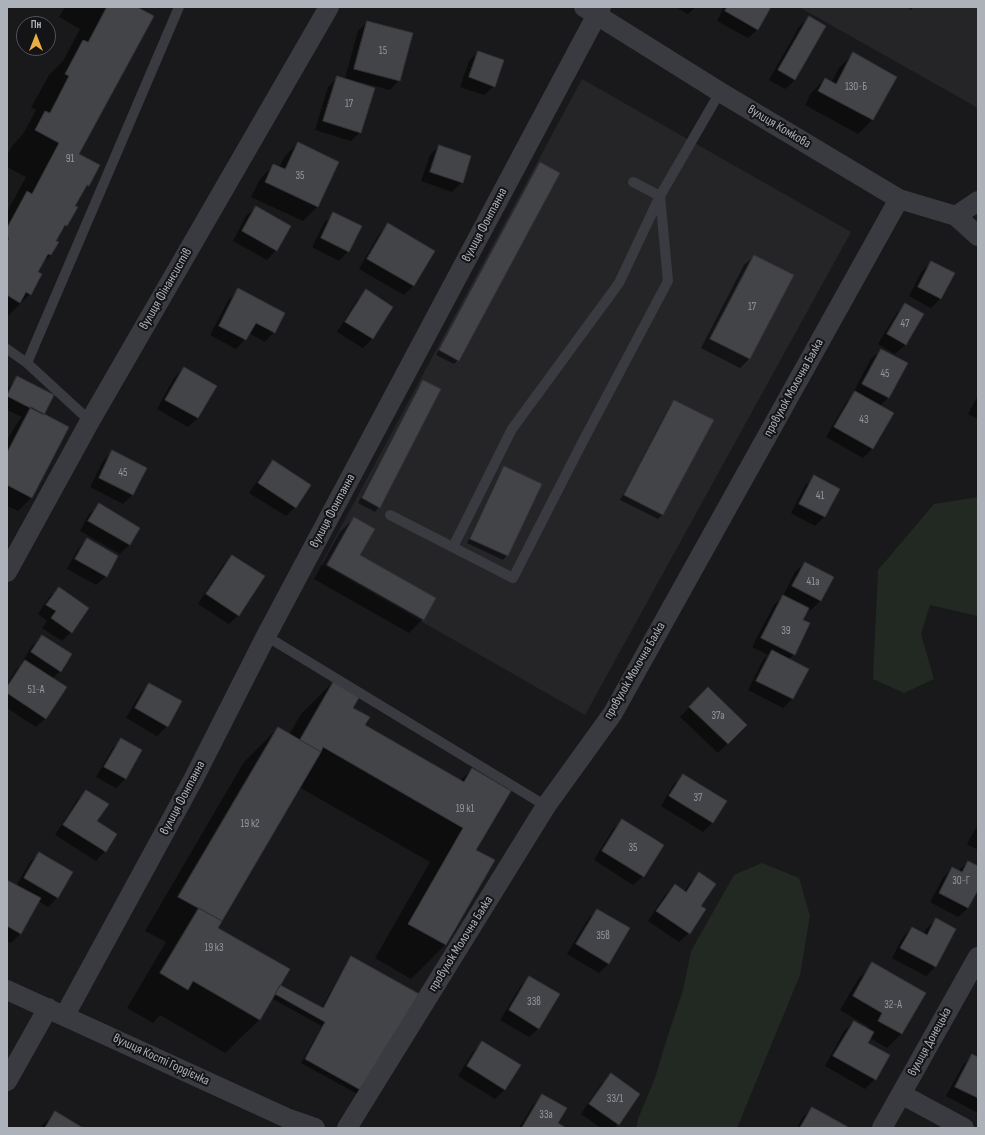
<!DOCTYPE html>
<html>
<head>
<meta charset="utf-8">
<style>
	body { margin:0 }
	#map { position:relative; width:985px; height:1135px; overflow:hidden; background:#19191b; font-family:"Sofia Sans Condensed",sans-serif }
	canvas { display:block }
	.frame { position:absolute; inset:0; border:8px solid #acb1ba; pointer-events:none }
	.north { position:absolute; left:16px; top:16px; width:40px; height:40px; box-sizing:border-box; background:#141416; border:1px solid #515358; border-radius:50%; rotate:0deg; font-size:11px; font-weight:700; line-height:16px; text-align:center; color:#acb1ba }
	.north::after { content:''; display:block; margin:auto; width:14px; height:18px; background:#eaaf42; clip-path:polygon(50% 0,100% 100%,50% 72%,0 100%) }
</style>
</head>
<body>
<div id="map">
<canvas width="985" height="1135"></canvas>
<div class="frame"></div>
<div class="north">Пн</div>
</div>
<script>
const ctx = document.querySelector('canvas').getContext('2d');
ctx.lineJoin = 'round';
function fill(path, color) { ctx.fillStyle = color; ctx.fill(path, 'evenodd'); }
function strokePath(path, color, width, dash) { ctx.strokeStyle = color; ctx.lineWidth = width; ctx.lineCap = dash ? 'butt' : 'round'; ctx.setLineDash(dash || []); ctx.stroke(path); }
function drawText(font, color, halo, rows, align = 'center') {
  ctx.font = font + ' "Sofia Sans Condensed",sans-serif'; ctx.lineWidth = 4; ctx.setLineDash([]); ctx.textBaseline = 'middle'; ctx.strokeStyle = halo; ctx.fillStyle = color; for (const [text, x, y, turn = 0] of rows) {
    ctx.save(); ctx.translate(x, y); ctx.rotate((+turn || 0) * Math.PI / 180); ctx.textAlign = isNaN(turn) ? turn : align; if (halo) ctx.strokeText(text, 0, 0); ctx.fillText(text, 0, 0); ctx.restore();
  }
}
fill(new Path2D(`
	M 799,7 L 978,7 L 978,108 Z
	M 582,79 L 851,232 L 585,715 L 321,564 Z`), '#252528');
fill(new Path2D(`
	M 978,497 L 978,616 L 930,605 L 921,634 L 934,679 L 904,693 L 873,679 L 878,570 L 934,504 Z
	M 762,863 L 799,878 L 810,916 L 800,975 L 737,1128 L 636,1128 L 638,1119 L 655,1078 L 668,1035 L 683,990 L 691,951 L 734,875 Z`), '#212922');
fill(new Path2D(`
	M 65,7 L 135,7 L 78,154 L 88,185 L 82,191 L 74,206 L 76,207 L 66,226 L 58,234 L 51,255 L 42,263 L 37,273 L 40,274 L 30,294 L 7,317 L 7,212 L 26,177 L 7,167 L 7,155 L 12,146 L 23,134 L 36,110 L 31,108 L 49,75 L 63,61 L 80,29 L 59,17 Z
	M 676,7 L 696,7 L 688,14 Z
	M 724,7 L 769,7 L 758,29 L 748,38 L 717,21 Z
	M 907,7 L 914,7 L 911,10 Z
	M 809,17 L 795,80 L 785,89 L 769,80 L 799,27 Z
	M 367,22 L 399,80 L 390,90 L 345,78 L 358,31 Z
	M 478,52 L 494,86 L 484,95 L 460,87 L 469,61 Z
	M 853,54 L 872,120 L 858,134 L 805,105 L 811,93 L 825,79 L 831,83 L 839,68 Z
	M 338,77 L 360,132 L 351,141 L 315,130 L 328,87 Z
	M 298,143 L 338,162 L 317,207 L 303,221 L 251,197 L 260,179 L 274,165 L 279,168 L 284,157 Z
	M 439,146 L 462,182 L 452,192 L 421,181 L 430,155 Z
	M 540,164 L 458,360 L 454,364 L 436,355 L 536,168 Z
	M 256,207 L 276,250 L 267,260 L 233,241 L 246,216 Z
	M 334,213 L 348,251 L 339,261 L 312,247 L 324,223 Z
	M 388,225 L 413,286 L 404,295 L 359,269 L 379,234 Z
	M 754,256 L 793,276 L 749,359 L 740,368 L 701,348 L 744,265 Z
	M 932,262 L 940,299 L 931,308 L 909,296 L 922,271 Z
	M 239,290 L 274,332 L 265,342 L 249,333 L 245,339 L 236,349 L 210,335 L 229,299 Z
	M 366,291 L 392,307 L 372,339 L 363,348 L 337,332 L 357,300 Z
	M 905,304 L 922,315 L 905,345 L 895,354 L 878,344 L 896,314 Z
	M 881,350 L 907,364 L 888,398 L 880,406 L 892,414 L 872,449 L 863,458 L 826,437 L 846,402 L 854,394 L 853,393 L 871,359 Z
	M 184,368 L 198,418 L 188,427 L 157,409 L 174,378 Z
	M 17,378 L 43,415 L 32,497 L 18,511 L 7,506 L 7,441 L 17,423 L 22,417 L 7,410 L 7,389 Z
	M 423,381 L 379,507 L 375,512 L 358,503 L 419,386 Z
	M 978,395 L 978,419 L 968,414 Z
	M 675,401 L 712,420 L 662,515 L 658,519 L 620,500 L 670,405 Z
	M 113,451 L 146,468 L 132,495 L 123,504 L 90,487 L 103,461 Z
	M 273,461 L 295,507 L 286,516 L 249,493 L 264,471 Z
	M 505,467 L 507,555 L 503,560 L 467,543 L 500,472 Z
	M 815,476 L 839,489 L 824,517 L 815,526 L 791,513 L 805,486 Z
	M 99,505 L 139,528 L 129,545 L 120,554 L 80,531 L 89,514 Z
	M 354,518 L 359,556 L 423,619 L 409,633 L 314,579 L 340,532 Z
	M 87,539 L 106,576 L 96,585 L 67,569 L 78,549 Z
	M 233,556 L 239,615 L 229,624 L 198,604 L 223,565 Z
	M 805,563 L 833,578 L 820,601 L 811,610 L 808,609 L 802,620 L 794,654 L 789,659 L 807,669 L 792,699 L 783,708 L 748,690 L 763,660 L 768,655 L 752,647 L 774,605 L 783,596 L 795,572 Z
	M 59,588 L 71,632 L 62,641 L 42,628 L 47,621 L 38,614 L 49,597 Z
	M 42,636 L 60,671 L 52,679 L 46,718 L 36,727 L 7,708 L 7,684 L 16,670 L 23,663 L 22,662 L 32,646 Z
	M 335,680 L 363,726 L 460,781 L 472,769 L 475,850 L 494,860 L 445,945 L 411,979 L 375,958 L 430,862 L 299,787 L 217,928 L 279,985 L 321,1009 L 347,962 L 351,958 L 361,1096 L 301,1063 L 322,1026 L 271,998 L 259,1020 L 225,1053 L 160,1015 L 153,1023 L 127,1008 L 166,942 L 145,931 L 244,762 L 278,728 L 289,735 L 301,714 Z
	M 149,684 L 167,726 L 157,736 L 126,718 L 140,694 Z
	M 698,698 L 746,725 L 718,753 L 680,717 Z
	M 121,740 L 141,751 L 125,779 L 116,788 L 96,777 L 112,749 Z
	M 683,775 L 726,801 L 712,823 L 703,832 L 661,806 L 674,784 Z
	M 86,791 L 105,851 L 96,861 L 55,835 L 77,800 Z
	M 622,820 L 643,876 L 633,885 L 594,860 L 613,829 Z
	M 978,824 L 978,850 L 967,844 Z
	M 39,853 L 57,898 L 48,907 L 38,901 L 21,933 L 11,943 L 7,941 L 7,881 L 16,886 L 30,862 Z
	M 968,862 L 978,867 L 978,888 L 968,908 L 958,917 L 930,902 L 943,878 L 952,868 L 958,871 Z
	M 699,874 L 700,906 L 689,933 L 679,942 L 648,921 L 665,895 L 675,886 L 684,892 L 690,883 Z
	M 597,910 L 629,928 L 608,964 L 599,973 L 567,954 L 588,919 Z
	M 936,920 L 955,930 L 935,967 L 926,976 L 892,958 L 903,937 L 912,928 L 923,935 L 926,929 Z
	M 873,964 L 924,993 L 901,1034 L 887,1048 L 870,1038 L 867,1043 L 889,1055 L 875,1079 L 865,1089 L 825,1066 L 844,1031 L 854,1022 L 868,1029 L 869,1027 L 840,1010 L 859,978 Z
	M 529,977 L 539,1028 L 529,1037 L 500,1020 L 520,987 Z
	M 482,1042 L 505,1089 L 495,1099 L 458,1076 L 473,1052 Z
	M 973,1055 L 978,1058 L 978,1113 L 946,1096 L 963,1065 Z
	M 611,1075 L 618,1124 L 614,1128 L 601,1128 L 581,1114 L 601,1084 Z
	M 542,1095 L 556,1123 L 564,1128 L 519,1128 L 533,1105 Z
	M 812,1109 L 847,1128 L 797,1128 L 802,1118 Z
	M 55,1112 L 81,1128 L 40,1128 Z`), '#0007');
const building = new Path2D(`
	M 107,7 L 137,7 L 154,16 L 79,154 L 100,165 L 89,186 L 87,185 L 75,206 L 78,207 L 67,226 L 65,225 L 56,241 L 59,242 L 51,255 L 48,254 L 38,272 L 42,274 L 31,295 L 26,292 L 20,303 L 7,295 L 7,241 L 9,238 L 7,237 L 7,228 L 27,191 L 32,194 L 59,143 L 35,130 L 45,111 L 50,113 L 69,76 L 65,74 L 83,40 L 88,42 Z
	M 727,7 L 771,7 L 758,30 L 725,11 Z
	M 809,16 L 826,26 L 795,80 L 778,70 Z
	M 367,21 L 413,33 L 400,81 L 354,69 Z
	M 478,51 L 504,60 L 495,87 L 469,77 Z
	M 853,52 L 897,77 L 873,120 L 818,91 L 825,78 L 836,84 Z
	M 337,76 L 375,88 L 361,133 L 323,121 Z
	M 298,142 L 339,162 L 318,207 L 265,182 L 273,164 L 285,169 Z
	M 439,145 L 471,156 L 463,183 L 430,172 Z
	M 540,162 L 560,173 L 459,361 L 439,350 Z
	M 256,206 L 291,226 L 277,251 L 242,231 Z
	M 333,212 L 362,226 L 349,252 L 321,238 Z
	M 388,223 L 435,251 L 414,286 L 367,259 Z
	M 754,255 L 794,275 L 750,359 L 710,339 Z
	M 931,261 L 955,273 L 941,299 L 918,287 Z
	M 238,288 L 285,313 L 275,333 L 256,323 L 246,340 L 219,326 Z
	M 366,289 L 393,307 L 373,339 L 345,322 Z
	M 905,303 L 924,314 L 906,345 L 887,334 Z
	M 881,349 L 908,363 L 889,398 L 862,384 Z
	M 184,367 L 217,386 L 198,418 L 165,400 Z
	M 17,376 L 54,395 L 44,415 L 7,396 Z
	M 423,380 L 441,389 L 380,508 L 362,498 Z
	M 855,391 L 894,413 L 873,449 L 834,427 Z
	M 674,400 L 714,420 L 663,515 L 624,495 Z
	M 31,407 L 69,427 L 32,498 L 7,485 L 7,453 Z
	M 112,450 L 147,468 L 133,495 L 99,478 Z
	M 273,460 L 311,485 L 296,508 L 258,483 Z
	M 504,466 L 542,484 L 508,556 L 470,539 Z
	M 814,475 L 840,489 L 825,517 L 799,504 Z
	M 99,503 L 140,528 L 130,545 L 88,521 Z
	M 354,517 L 375,529 L 360,555 L 436,598 L 424,620 L 327,565 Z
	M 87,538 L 118,556 L 107,577 L 75,559 Z
	M 232,555 L 265,576 L 239,616 L 206,594 Z
	M 805,562 L 834,577 L 821,601 L 792,586 Z
	M 59,587 L 89,608 L 72,633 L 51,618 L 56,611 L 46,605 Z
	M 783,595 L 809,608 L 803,620 L 810,623 L 795,655 L 761,638 Z
	M 42,635 L 72,654 L 61,672 L 31,652 Z
	M 772,650 L 809,669 L 793,699 L 756,681 Z
	M 25,660 L 67,687 L 46,719 L 7,693 L 7,687 Z
	M 335,679 L 361,694 L 353,708 L 370,717 L 365,725 L 464,782 L 472,768 L 511,791 L 476,850 L 495,860 L 446,945 L 408,924 L 463,828 L 323,747 L 321,752 L 300,740 Z
	M 149,683 L 182,701 L 168,727 L 135,708 Z
	M 708,687 L 747,725 L 728,744 L 689,707 Z
	M 278,727 L 321,752 L 222,921 L 178,897 Z
	M 121,738 L 142,750 L 126,779 L 104,767 Z
	M 683,774 L 727,801 L 713,823 L 669,796 Z
	M 86,790 L 109,804 L 97,821 L 117,834 L 106,852 L 63,825 Z
	M 622,819 L 664,845 L 644,877 L 602,851 Z
	M 39,852 L 73,872 L 58,898 L 24,878 Z
	M 968,861 L 978,866 L 978,890 L 968,908 L 939,893 L 952,867 L 962,872 Z
	M 699,872 L 716,884 L 701,906 L 706,909 L 690,934 L 656,911 L 675,884 L 686,892 Z
	M 7,880 L 41,898 L 21,934 L 7,926 Z
	M 199,908 L 222,921 L 218,928 L 290,969 L 260,1020 L 193,981 L 188,990 L 160,973 Z
	M 597,909 L 630,928 L 609,964 L 576,944 Z
	M 936,918 L 956,929 L 936,967 L 900,948 L 912,927 L 927,935 Z
	M 351,956 L 421,995 L 366,1093 L 305,1059 L 325,1022 L 275,994 L 280,985 L 323,1008 Z
	M 872,962 L 926,993 L 902,1034 L 878,1021 L 882,1013 L 853,996 Z
	M 529,976 L 560,994 L 539,1029 L 509,1010 Z
	M 854,1021 L 874,1032 L 868,1043 L 890,1055 L 876,1080 L 833,1056 Z
	M 482,1041 L 521,1065 L 505,1090 L 467,1066 Z
	M 972,1054 L 978,1057 L 978,1098 L 955,1087 Z
	M 611,1073 L 640,1094 L 619,1125 L 589,1104 Z
	M 542,1094 L 567,1108 L 558,1123 L 566,1128 L 522,1128 Z
	M 812,1107 L 848,1127 L 848,1128 L 800,1128 Z
	M 55,1111 L 83,1128 L 45,1128 Z`);
fill(building, '#434448');
strokePath(building, '#333337', 1);
strokePath(new Path2D(`
	M 7,349 L 27,363 L 90,421
	M 27,363 L 179,7
	M 390,515 L 513,578 L 582,443 L 668,281 L 660,196 L 633,182
	M 453,547 L 512,429 L 619,283 L 660,196 L 720,92
	M 266,636 L 546,806`), '#3a3b40', 10);
strokePath(new Path2D(`
	M 584,7 L 720,92 L 899,199 L 956,216 L 978,236
	M 956,216 L 978,201
	M 7,572 L 90,421 L 329,7
	M 7,990 L 289,1119 L 315,1128
	M 65,1015 L 193,780 L 266,636 L 601,7
	M 7,1081 L 48,1008
	M 901,1094 L 964,1128
	M 347,1128 L 546,806 L 613,713 L 899,199
	M 882,1128 L 978,957`), '#3a3b40', 20);
drawText('11px', '#92969e', null, [
	["15",383,51],
	["130-Б",856,87],
	["17",349,104],
	["91",70,159],
	["35",300,176],
	["17",752,307],
	["47",905,324],
	["45",885,374],
	["43",864,420],
	["45",123,473],
	["41",820,496],
	["41а",813,582],
	["39",786,631],
	["51-А",36,690],
	["37а",718,716],
	["37",698,798],
	["19 к1",465,809],
	["19 к2",250,824],
	["35",633,848],
	["30-Г",961,881],
	["35в",603,936],
	["19 к3",214,948],
	["33в",534,1002],
	["32-А",893,1005],
	["33/1",615,1099],
	["33а",546,1115]
]);
drawText('13px', '#acb1ba', '#141416', [
	["вулиця Комкова",779,127,31],
	["вулиця Фонтанна",485,225,-62],
	["вулиця Фінансистів",166,289,-60],
	["провулок Молочна Балка",794,388,-61],
	["вулиця Фонтанна",333,511,-62],
	["провулок Молочна Балка",635,671,-60],
	["вулиця Фонтанна",183,798,-62],
	["провулок Молочна Балка",461,944,-58],
	["вулиця Донецька",930,1042,-61],
	["вулиця Кості Гордієнка",161,1060,25]
]);
</script>
</body>
</html>
